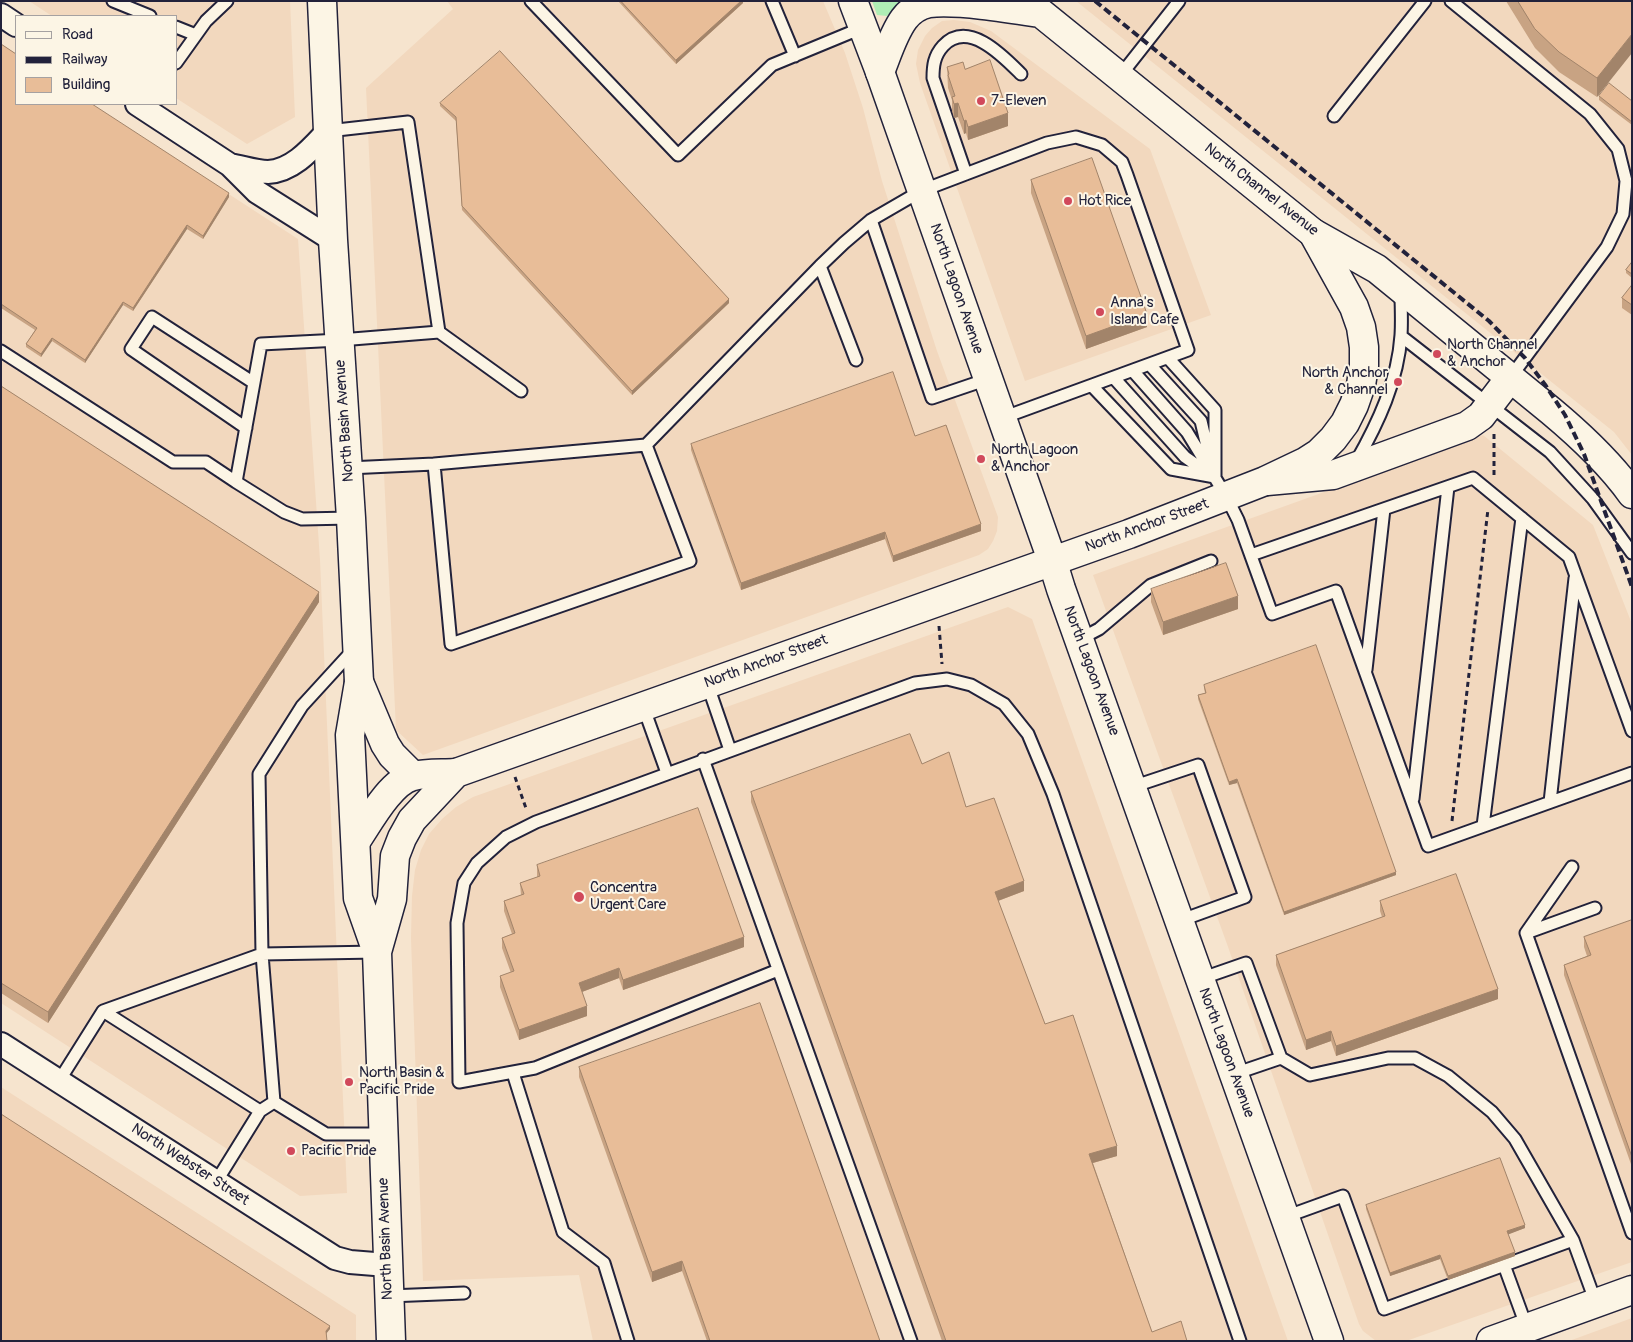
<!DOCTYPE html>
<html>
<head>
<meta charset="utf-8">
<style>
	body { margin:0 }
	#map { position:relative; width:1633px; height:1342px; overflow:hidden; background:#f6e4ce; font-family:Pangolin,sans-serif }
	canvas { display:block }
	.frame { position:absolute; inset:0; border:2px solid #22223b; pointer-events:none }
	.legend { position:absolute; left:15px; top:15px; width:162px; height:90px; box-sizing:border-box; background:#fcf5e5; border:1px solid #a5a1a1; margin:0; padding:6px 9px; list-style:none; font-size:15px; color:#22223b }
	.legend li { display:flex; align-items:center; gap:10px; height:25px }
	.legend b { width:25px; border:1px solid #a5a1a1 }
</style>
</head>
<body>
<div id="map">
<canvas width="1633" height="1342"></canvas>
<div class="frame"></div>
<ul class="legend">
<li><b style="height:6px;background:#fcf5e5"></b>Road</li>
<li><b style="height:6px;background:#22223b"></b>Railway</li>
<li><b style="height:14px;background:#e8bd98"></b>Building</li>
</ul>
</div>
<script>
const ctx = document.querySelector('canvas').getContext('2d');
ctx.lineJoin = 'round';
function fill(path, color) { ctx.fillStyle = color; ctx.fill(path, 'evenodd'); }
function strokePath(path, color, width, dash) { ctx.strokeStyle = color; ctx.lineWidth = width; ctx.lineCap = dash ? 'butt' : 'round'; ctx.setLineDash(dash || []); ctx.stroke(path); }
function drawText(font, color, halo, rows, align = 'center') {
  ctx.font = font + ' Pangolin,sans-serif'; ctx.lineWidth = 4; ctx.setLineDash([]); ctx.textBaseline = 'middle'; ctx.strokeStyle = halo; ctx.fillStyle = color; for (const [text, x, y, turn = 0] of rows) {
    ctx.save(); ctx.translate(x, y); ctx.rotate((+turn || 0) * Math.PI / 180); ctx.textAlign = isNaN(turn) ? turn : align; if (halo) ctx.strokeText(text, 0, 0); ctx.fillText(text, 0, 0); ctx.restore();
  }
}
fill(new Path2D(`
	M 29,1 L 290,1 L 295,117 L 247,144 L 176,98 L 176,16 L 52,16 Z
	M 447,1 L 823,1 L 845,53 L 863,108 L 882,181 L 937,351 L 998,517 L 997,531 L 993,541 L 988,549 L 979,555 L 423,755 L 396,730 L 366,88 L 453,9 Z
	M 1076,1 L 1632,1 L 1632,455 L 1614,432 Z
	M 954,20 L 970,22 L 991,31 L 1150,149 L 1211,315 L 1025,381 L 920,83 L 916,64 L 918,50 L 925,36 L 932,28 L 942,21 Z
	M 1,46 L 16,104 L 90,104 L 298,239 L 320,560 L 347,1193 L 300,1196 L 1,1003 Z
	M 1483,435 L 1593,525 L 1632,624 L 1632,1262 L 1406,1341 L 1376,1341 L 1363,1331 L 1359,1324 L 1227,944 L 1093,575 Z
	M 1008,607 L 1032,619 L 1288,1341 L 593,1341 L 579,1275 L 423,1281 L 411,938 L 412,896 L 415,870 L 421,850 L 429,834 L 442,819 L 456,807 L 473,797 Z
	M 1,1087 L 356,1315 L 356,1341 L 1,1341 Z
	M 1632,1318 L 1632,1341 L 1569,1341 Z`), '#f2d8be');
fill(new Path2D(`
	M 872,1 L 901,1 L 887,16 L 877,15 Z`), '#afedb5');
const service = new Path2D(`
	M 113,1 L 150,16
	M 531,1 L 678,155 L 772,65 L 864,27
	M 772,1 L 795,56
	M 1451,1 L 1590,114 L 1618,149 L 1626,181 L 1623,214 L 1607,247 L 1510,378
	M 176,27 L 196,35
	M 176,63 L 206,21 L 227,1
	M 1120,76 L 1179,1
	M 1334,116 L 1425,1
	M 966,174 L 933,78 C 933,66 934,56 943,46 C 968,19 1003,56 1021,74
	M 871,220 L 932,398 L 988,379
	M 820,266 L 856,360
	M 439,332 L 521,391
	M 1401,336 L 1550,452 L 1593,499 L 1632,553
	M 1,351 L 173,462 L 206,462 L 236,482 L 261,344 L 340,340 L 439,332 L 408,122 L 328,131
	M 1168,358 L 1215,410 L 1215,477
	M 1150,365 L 1201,421 L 1210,459
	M 1133,371 L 1187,432 L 1226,496 L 1238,520 L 1272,614 L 1336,591 L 1428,846 L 1632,773
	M 1114,378 L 1185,457 L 1209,474
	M 1092,386 L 1171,469 L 1215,477
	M 246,428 L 131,349 L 152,317 L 254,383
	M 1356,462 C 1378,423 1398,381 1401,335 C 1402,321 1401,306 1401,292
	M 434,464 L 646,445
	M 348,468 L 434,464 L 451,644 L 690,561 L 646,445 L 820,266 L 844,243 L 871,220 L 921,191 L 1047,143 L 1076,137 L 1102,145 L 1122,162 L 1127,175 L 1188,350 L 1002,418
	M 236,482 L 284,512 L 302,519 L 351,518
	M 1251,555 L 1473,478 L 1569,557 L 1632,731
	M 1080,639 L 1099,629 L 1151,585 L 1211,561
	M 1366,670 L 1384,509
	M 707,683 L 730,750
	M 643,706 L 667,773
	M 703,759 L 911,1341
	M 1132,787 L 1198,765 L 1245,897 L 1179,921
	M 1413,799 L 1448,487
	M 1550,802 L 1575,578
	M 1483,826 L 1522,518
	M 1595,908 L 1526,933 L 1632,1233
	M 1526,933 L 1572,867
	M 778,970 L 535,1068 L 459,1082 L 457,923 L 464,883 L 477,863 L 506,837 L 536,822 L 915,683 L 947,679 L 971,685 L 1004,704 L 1028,734 L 1053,794 L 1240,1341
	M 1200,979 L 1246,963 L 1281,1058 L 1310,1075 L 1388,1058 L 1415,1058 L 1448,1076 L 1492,1112 L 1515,1139 L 1573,1240
	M 103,1011 L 260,1111
	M 513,1073 L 563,1232 L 604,1263 L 628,1341
	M 1234,1074 L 1281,1058
	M 59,1081 L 103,1011 L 262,954 L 377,952
	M 274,1102 L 262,954 L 259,774 L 302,706 L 355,648
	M 216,1182 L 260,1111 L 274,1102 L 326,1134 L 383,1134
	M 1285,1217 L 1343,1196 L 1384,1309 L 1573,1240 L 1596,1303
	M 1504,1265 L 1527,1328
	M 389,1296 L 464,1293`);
const minor = new Path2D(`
	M 1,15 L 16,25
	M 137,104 L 230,165 L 257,192 L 333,240
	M 230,165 C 242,167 256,172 268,172 C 293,171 312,148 328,131
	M 1,1044 L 335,1258 L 350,1262 L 387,1265`);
const tertiary = new Path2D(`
	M 853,1 L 880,72 L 1052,560 L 1061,589 L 1329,1341
	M 1313,233 L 1377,269 L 1551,411 C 1581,436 1609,462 1632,494
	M 1267,481 L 1333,475 L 1467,426 L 1481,416 L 1510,378
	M 359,682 L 385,744 L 392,755 L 413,776
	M 356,841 C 369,822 390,782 413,776 C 426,773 443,774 456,773
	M 1491,1341 L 1632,1290`);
const secondary = new Path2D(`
	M 322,1 L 333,240 L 351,518 L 359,682 L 350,735 L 358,898 L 377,952 L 391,1341
	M 880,72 C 887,55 893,34 904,19 C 910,11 919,5 929,3 C 959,0 1008,8 1040,13
	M 377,952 L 392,899 L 395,856 L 402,838 L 412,820 L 456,773 L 1129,534 L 1265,481 L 1305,462 L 1319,453 L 1333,439 L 1345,423 L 1354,405 L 1361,385 L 1364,366 L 1364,347 L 1361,327 L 1354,307 L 1313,233 L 1026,1`);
strokePath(service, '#22223b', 15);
strokePath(minor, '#22223b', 26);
strokePath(tertiary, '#22223b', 31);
strokePath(secondary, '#22223b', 31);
strokePath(new Path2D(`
	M 1494,475 L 1494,434
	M 939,626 L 942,664
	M 515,777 L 527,811
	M 1452,821 L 1488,509`), '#22223b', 3, [5, 4]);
strokePath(service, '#fcf5e5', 11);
strokePath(minor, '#fcf5e5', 22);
strokePath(tertiary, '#fcf5e5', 28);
strokePath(secondary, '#fcf5e5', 28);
strokePath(new Path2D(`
	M 1095,1 L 1489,321 L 1525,358 L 1546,386 L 1565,415 L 1584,454 L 1632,587`), '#22223b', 4, [8, 4]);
fill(new Path2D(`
	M 618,1 L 743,1 L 743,3 L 676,64 Z
	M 1506,1 L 1632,1 L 1597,97 L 1559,72 L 1535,48 Z
	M 1,44 L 229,197 L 203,239 L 187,229 L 133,311 L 123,305 L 85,363 L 52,341 L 41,357 L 26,347 L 26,344 L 35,330 L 1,308 Z
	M 947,67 L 965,69 L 1008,126 L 968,140 L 966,133 L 964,134 L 958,117 L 954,118 L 952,111 L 952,100 L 948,88 Z
	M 1599,96 L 1632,101 L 1632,125 L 1599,100 Z
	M 440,103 L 729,303 L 632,395 L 462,210 L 456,121 L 440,106 Z
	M 1031,180 L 1147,327 L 1086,349 L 1031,193 Z
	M 1632,262 L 1632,278 L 1626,273 L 1626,270 Z
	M 1632,285 L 1632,315 L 1622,308 L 1622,298 Z
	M 1,386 L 319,602 L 48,1023 L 1,993 Z
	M 915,436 L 981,531 L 893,562 L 885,539 L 741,590 L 691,450 L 691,444 Z
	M 1151,589 L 1238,609 L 1163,635 L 1151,602 Z
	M 1204,685 L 1396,875 L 1284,915 L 1237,783 L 1229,785 L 1198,699 L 1198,695 L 1205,693 L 1204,688 Z
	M 922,764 L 966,807 L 1024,891 L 998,901 L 1045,1024 L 1117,1156 L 1093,1163 L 1152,1332 L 1187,1341 L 942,1341 L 751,802 L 751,792 Z
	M 537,865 L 744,947 L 623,990 L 619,978 L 582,992 L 587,1016 L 519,1040 L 500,987 L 500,976 L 511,973 L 502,948 L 502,938 L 512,934 L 504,911 L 504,901 L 521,895 L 520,883 L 537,877 Z
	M 1380,901 L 1498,999 L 1336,1056 L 1331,1041 L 1306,1050 L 1276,965 L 1276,955 L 1382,917 L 1380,911 Z
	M 1632,920 L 1632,1167 L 1564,975 L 1564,965 L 1587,956 L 1584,947 L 1584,937 Z
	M 579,1067 L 880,1341 L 707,1341 L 682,1271 L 652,1282 L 579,1077 Z
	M 1366,1205 L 1525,1228 L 1508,1234 L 1515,1256 L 1448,1280 L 1440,1259 L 1390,1276 L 1366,1209 Z`), '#c8a383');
fill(new Path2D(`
	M 741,1 L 743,1 L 743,3 L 676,64 L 676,60 Z
	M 1632,34 L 1632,53 L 1597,97 L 1597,78 Z
	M 958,103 L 958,117 L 954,118 L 954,104 Z
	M 1008,113 L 1008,126 L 968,140 L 968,127 Z
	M 966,120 L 966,133 L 964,134 L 964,121 Z
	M 229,193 L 229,197 L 203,239 L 203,236 Z
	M 187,225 L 187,229 L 133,311 L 133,308 Z
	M 729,299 L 729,303 L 632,395 L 632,391 Z
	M 123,302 L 123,305 L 85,363 L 85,360 Z
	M 1147,314 L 1147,327 L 1086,349 L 1086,336 Z
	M 52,338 L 52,341 L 41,357 L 41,354 Z
	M 981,524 L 981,531 L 893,562 L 893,556 Z
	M 885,532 L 885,539 L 741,590 L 741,583 Z
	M 319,592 L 319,602 L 48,1023 L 48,1012 Z
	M 1238,596 L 1238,609 L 1163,635 L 1163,622 Z
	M 1237,779 L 1237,783 L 1229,785 L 1229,782 Z
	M 1396,872 L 1396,875 L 1284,915 L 1284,912 Z
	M 1024,881 L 1024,891 L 995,902 L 995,892 Z
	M 744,937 L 744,947 L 623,990 L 623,980 Z
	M 619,968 L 619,978 L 579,993 L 579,983 Z
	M 1498,989 L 1498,999 L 1336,1056 L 1336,1046 Z
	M 587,1006 L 587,1016 L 519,1040 L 519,1030 Z
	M 1331,1031 L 1331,1041 L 1306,1050 L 1306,1040 Z
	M 1117,1146 L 1117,1156 L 1089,1164 L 1089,1154 Z
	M 1525,1225 L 1525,1228 L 1507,1235 L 1507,1231 Z
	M 1515,1252 L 1515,1256 L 1448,1280 L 1448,1276 Z
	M 1440,1255 L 1440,1259 L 1390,1276 L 1390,1273 Z
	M 682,1261 L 682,1271 L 652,1282 L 652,1272 Z
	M 330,1326 L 330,1329 L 326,1334 L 326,1331 Z`), '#a2846a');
const building = new Path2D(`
	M 621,1 L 741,1 L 676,60 Z
	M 1518,1 L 1632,1 L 1632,34 L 1597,78 L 1559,52 L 1535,29 Z
	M 1,44 L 16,54 L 16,104 L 92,104 L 229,193 L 203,236 L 187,225 L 133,308 L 123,302 L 85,360 L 52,338 L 41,354 L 26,344 L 37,328 L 1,304 Z
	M 500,51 L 729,299 L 632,391 L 462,206 L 456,117 L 440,103 Z
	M 990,60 L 1008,113 L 968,127 L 966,120 L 964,121 L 958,103 L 954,104 L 952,97 L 955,96 L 948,75 L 949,74 L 947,67 L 963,62 L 965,69 Z
	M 1609,83 L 1632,101 L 1632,122 L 1599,96 Z
	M 1092,158 L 1147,314 L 1086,336 L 1031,180 Z
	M 1632,262 L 1632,274 L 1626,270 Z
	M 1632,285 L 1632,305 L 1622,298 Z
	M 893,372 L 915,436 L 946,425 L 981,524 L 893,556 L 885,532 L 741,583 L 691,444 Z
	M 1,386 L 319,592 L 48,1012 L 1,983 Z
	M 1226,563 L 1238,596 L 1163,622 L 1151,589 Z
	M 1316,645 L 1396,872 L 1284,912 L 1237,779 L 1229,782 L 1198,695 L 1206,693 L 1204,685 Z
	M 910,734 L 922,764 L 949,752 L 966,807 L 994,798 L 1024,881 L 995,892 L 1045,1024 L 1073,1015 L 1117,1146 L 1089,1154 L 1152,1332 L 1181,1321 L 1187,1341 L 946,1341 L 751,792 Z
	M 698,808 L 744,937 L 623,980 L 619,968 L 579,983 L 587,1006 L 519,1030 L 500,976 L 514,971 L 502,938 L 515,933 L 504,901 L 524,894 L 520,883 L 540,876 L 537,865 Z
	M 1456,874 L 1498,989 L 1336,1046 L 1331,1031 L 1306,1040 L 1276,955 L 1385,916 L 1380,901 Z
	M 1632,920 L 1632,1157 L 1564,965 L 1591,955 L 1584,937 Z
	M 760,1003 L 880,1341 L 710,1341 L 682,1261 L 652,1272 L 579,1067 Z
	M 1,1114 L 330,1326 L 326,1331 L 327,1341 L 1,1341 Z
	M 1500,1158 L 1525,1225 L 1507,1231 L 1515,1252 L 1448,1276 L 1440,1255 L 1390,1273 L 1366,1205 Z`);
fill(building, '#e8bd98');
strokePath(building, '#a2846a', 1);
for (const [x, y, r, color] of [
	[981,101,5,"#d1495b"],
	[1068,201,5,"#d1495b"],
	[1100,312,5,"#d1495b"],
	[1437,354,5,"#d1495b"],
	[1398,382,5,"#d1495b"],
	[981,459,5,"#d1495b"],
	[579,897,6,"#d1495b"],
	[349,1082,5,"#d1495b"],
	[291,1151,5,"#d1495b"]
]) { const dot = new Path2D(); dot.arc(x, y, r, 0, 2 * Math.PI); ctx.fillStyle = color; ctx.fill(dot); strokePath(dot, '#fcf5e5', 2); }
drawText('15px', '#22223b', '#fcf5e5', [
	["7-Eleven",991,101],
	["Hot Rice",1078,201],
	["Anna's",1110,303],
	["Island Cafe",1110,320],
	["North Channel",1447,345],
	["& Anchor",1447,362],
	["North Anchor",1388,373,"right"],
	["& Channel",1388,390,"right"],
	["North Lagoon",991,450],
	["& Anchor",991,467],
	["Concentra",590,888],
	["Urgent Care",590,905],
	["North Basin &",359,1073],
	["Pacific Pride",359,1090],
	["Pacific Pride",301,1151]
], 'left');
drawText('15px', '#22223b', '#fcf5e5', [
	["North Channel Avenue",1261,190,38],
	["North Lagoon Avenue",956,289,71],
	["North Basin Avenue",345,421,-94],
	["North Anchor Street",1147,526,-20],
	["North Anchor Street",766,662,-20],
	["North Lagoon Avenue",1091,671,70],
	["North Lagoon Avenue",1226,1053,70],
	["North Webster Street",190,1165,33],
	["North Basin Avenue",386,1239,-92]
]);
</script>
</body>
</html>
